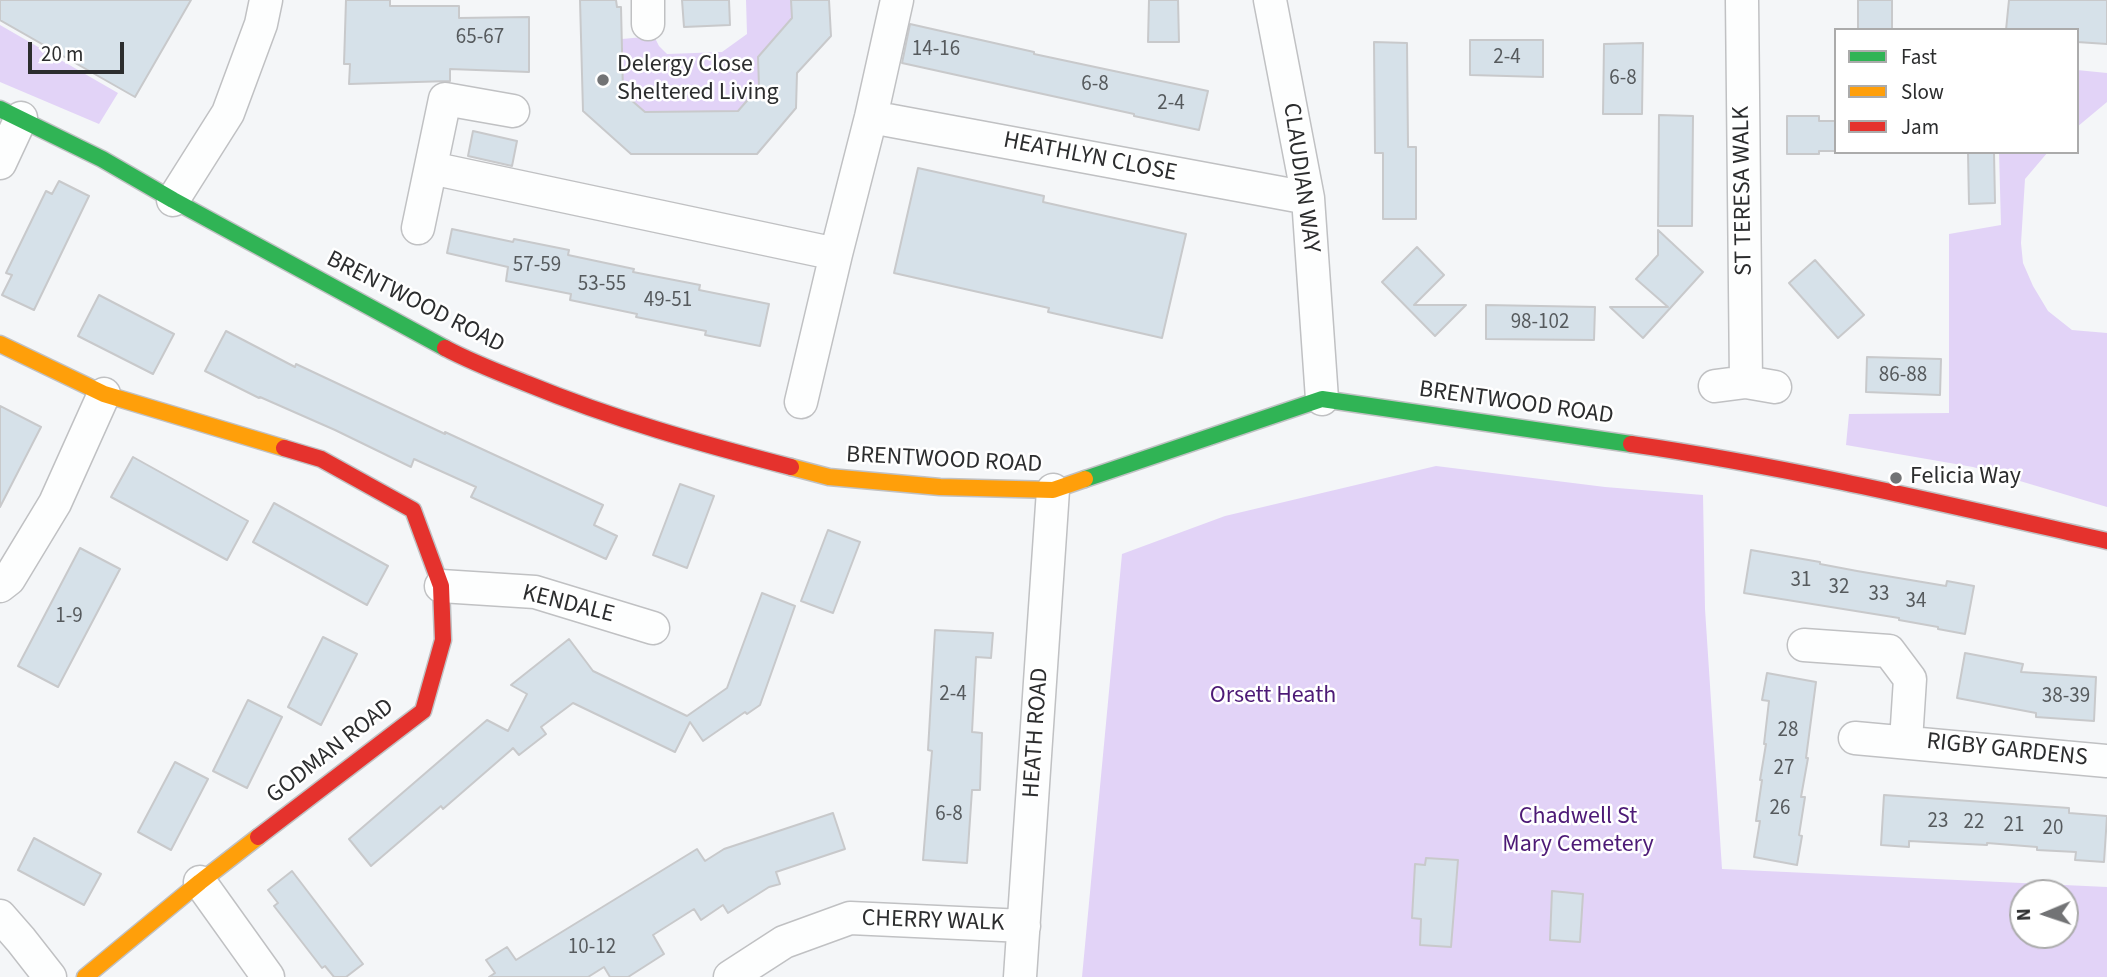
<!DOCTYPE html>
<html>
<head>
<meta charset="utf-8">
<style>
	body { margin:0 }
	#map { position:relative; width:2107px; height:977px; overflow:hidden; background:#f4f6f8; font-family:"Source Sans 3",sans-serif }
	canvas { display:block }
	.legend { position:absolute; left:1834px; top:28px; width:245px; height:126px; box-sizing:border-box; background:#fff; border:2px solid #ababab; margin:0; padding:9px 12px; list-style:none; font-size:21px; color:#2c2d2e }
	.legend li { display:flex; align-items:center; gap:14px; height:35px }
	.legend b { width:35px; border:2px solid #ababab }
	.north { position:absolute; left:2009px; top:879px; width:70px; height:70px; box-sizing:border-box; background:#fff; border:2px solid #ababab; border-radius:50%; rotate:268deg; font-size:19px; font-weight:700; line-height:28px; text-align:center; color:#2c2d2e }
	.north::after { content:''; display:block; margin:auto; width:24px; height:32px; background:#727375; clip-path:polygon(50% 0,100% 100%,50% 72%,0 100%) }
	.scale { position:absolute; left:28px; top:42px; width:96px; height:32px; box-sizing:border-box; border:4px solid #2c2d2e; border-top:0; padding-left:9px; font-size:21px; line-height:24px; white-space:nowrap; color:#2c2d2e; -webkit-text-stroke:5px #fff; paint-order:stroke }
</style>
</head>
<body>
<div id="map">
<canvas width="2107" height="977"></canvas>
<ul class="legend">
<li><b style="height:9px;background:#30b455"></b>Fast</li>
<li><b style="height:9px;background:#ff9f0a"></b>Slow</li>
<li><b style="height:9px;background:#e5322d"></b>Jam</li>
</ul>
<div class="north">N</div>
<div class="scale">20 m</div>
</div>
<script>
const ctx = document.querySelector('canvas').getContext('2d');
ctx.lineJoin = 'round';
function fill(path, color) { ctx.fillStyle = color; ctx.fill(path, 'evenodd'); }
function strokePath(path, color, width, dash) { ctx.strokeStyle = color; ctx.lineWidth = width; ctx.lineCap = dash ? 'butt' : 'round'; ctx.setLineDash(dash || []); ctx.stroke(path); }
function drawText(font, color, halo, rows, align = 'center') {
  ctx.font = font + ' "Source Sans 3",sans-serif'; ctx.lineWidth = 5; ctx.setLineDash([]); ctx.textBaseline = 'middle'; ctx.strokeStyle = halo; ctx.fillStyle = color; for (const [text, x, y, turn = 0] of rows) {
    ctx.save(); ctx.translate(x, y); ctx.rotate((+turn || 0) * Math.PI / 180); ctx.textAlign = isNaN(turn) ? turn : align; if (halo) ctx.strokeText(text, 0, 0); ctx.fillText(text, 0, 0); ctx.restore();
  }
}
fill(new Path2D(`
	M 746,0 L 791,0 L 792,18 L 758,57 L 759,87 L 738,111 L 644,112 L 623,93 L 622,39 L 654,36 L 659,46 L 667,54 L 722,52 L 747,34 Z
	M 0,25 L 118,93 L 99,124 L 0,82 Z
	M 2077,70 L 2107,73 L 2107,102 L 2077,127 Z
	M 1999,152 L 2048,152 L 2025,179 L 2021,243 L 2023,263 L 2033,286 L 2048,311 L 2072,330 L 2107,333 L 2107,507 L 1973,467 L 1846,445 L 1849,414 L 1949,413 L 1949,234 L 2001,225 Z
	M 1436,466 L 1605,487 L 1703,495 L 1705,609 L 1722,869 L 2107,887 L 2107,977 L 1082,977 L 1122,554 L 1225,516 ZM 2023,893 L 2065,893 L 2065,935 L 2023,935 Z`), '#e2d3f7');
const building = new Path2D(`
	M 0,0 L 191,0 L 135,97 L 0,20 Z
	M 346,0 L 390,0 L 390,6 L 459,6 L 459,18 L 529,17 L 529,72 L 450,69 L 450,81 L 349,84 L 350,64 L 344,64 Z
	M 580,0 L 616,0 L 617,7 L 621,7 L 623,93 L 645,112 L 738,111 L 759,87 L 758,57 L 792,18 L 791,0 L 829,0 L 831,36 L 797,73 L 796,108 L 757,154 L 631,154 L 583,111 Z
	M 682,0 L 729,0 L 730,25 L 684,27 Z
	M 1149,0 L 1178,0 L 1179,42 L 1148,42 Z
	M 1858,0 L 1892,0 L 1892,30 L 1858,30 Z
	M 2009,0 L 2107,0 L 2107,44 L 2077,42 L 2077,30 L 2006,30 Z
	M 910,24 L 1034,52 L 1034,54 L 1208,91 L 1199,130 L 1134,116 L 1134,114 L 902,63 Z
	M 1470,40 L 1543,40 L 1543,77 L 1470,75 Z
	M 1374,42 L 1407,43 L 1408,147 L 1416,147 L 1416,219 L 1383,219 L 1383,153 L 1375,153 Z
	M 1643,43 L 1642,114 L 1603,114 L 1604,44 Z
	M 1659,115 L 1693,116 L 1692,226 L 1658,226 Z
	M 1787,116 L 1819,116 L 1819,121 L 1836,121 L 1836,151 L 1819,151 L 1819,154 L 1787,154 Z
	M 473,131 L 517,141 L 512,166 L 468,156 Z
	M 1968,152 L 1994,152 L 1995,203 L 1969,204 Z
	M 918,168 L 1044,196 L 1043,202 L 1186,234 L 1162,338 L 1048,312 L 1049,308 L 894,273 Z
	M 59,181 L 89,196 L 34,310 L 2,295 L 12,275 L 6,273 L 46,191 L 52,194 Z
	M 452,229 L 513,242 L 514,239 L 569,250 L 568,255 L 634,269 L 633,272 L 700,285 L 699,290 L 769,304 L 760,346 L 705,335 L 706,331 L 636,317 L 637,314 L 570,300 L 571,294 L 506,281 L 508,267 L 447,253 Z
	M 1658,230 L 1703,272 L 1643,338 L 1610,307 L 1668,307 L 1636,279 L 1658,255 Z
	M 1417,247 L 1444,275 L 1414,305 L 1466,305 L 1435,336 L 1382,282 Z
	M 1815,260 L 1864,315 L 1838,338 L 1789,283 Z
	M 99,295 L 174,334 L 153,374 L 78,336 Z
	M 1486,305 L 1595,307 L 1594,340 L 1486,339 Z
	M 226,331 L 295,367 L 296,364 L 445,434 L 445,432 L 603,505 L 594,525 L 617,536 L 606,559 L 471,497 L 476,487 L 414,459 L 411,467 L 335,430 L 260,397 L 259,398 L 205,371 Z
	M 1867,357 L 1941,359 L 1940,395 L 1866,392 Z
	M 0,406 L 41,427 L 0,507 Z
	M 133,457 L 248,521 L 227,560 L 111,497 Z
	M 680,484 L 714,496 L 687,568 L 653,555 Z
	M 274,503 L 388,566 L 367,605 L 253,542 Z
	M 828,530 L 860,542 L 833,613 L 801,601 Z
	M 80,548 L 120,569 L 58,687 L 18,666 Z
	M 1751,550 L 1820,562 L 1820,564 L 1857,571 L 1946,586 L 1947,581 L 1974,586 L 1965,634 L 1938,629 L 1938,627 L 1899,620 L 1899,618 L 1744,593 Z
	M 762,593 L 795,606 L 760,705 L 747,714 L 745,712 L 703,741 L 690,722 L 675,752 L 573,703 L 541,727 L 546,734 L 519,755 L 513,748 L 511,750 L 443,809 L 441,806 L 371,866 L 349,839 L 487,720 L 508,731 L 527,694 L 511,685 L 569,639 L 593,671 L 687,716 L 727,688 Z
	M 935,630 L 993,633 L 991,658 L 976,657 L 972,732 L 982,733 L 980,790 L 972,790 L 967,863 L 923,860 L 932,751 L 928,750 Z
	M 323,637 L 357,654 L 321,725 L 288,707 Z
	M 1965,653 L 2023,664 L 2021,672 L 2096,677 L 2094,721 L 2036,717 L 2036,713 L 1957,698 Z
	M 1767,673 L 1816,682 L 1806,758 L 1808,758 L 1801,797 L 1805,797 L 1799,835 L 1802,836 L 1797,865 L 1754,857 L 1760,821 L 1756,821 L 1762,780 L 1760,780 L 1766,744 L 1764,744 L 1769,701 L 1762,700 Z
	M 248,700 L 282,717 L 247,788 L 213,771 Z
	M 175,762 L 208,779 L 171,850 L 138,832 Z
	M 1884,795 L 2069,808 L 2069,813 L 2107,816 L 2104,862 L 2075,860 L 2076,852 L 2037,850 L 2037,847 L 1987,843 L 1987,845 L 1909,841 L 1909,847 L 1881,845 Z
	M 833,813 L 845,849 L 776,872 L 780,884 L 769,887 L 728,913 L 723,905 L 701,920 L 694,909 L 653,935 L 664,954 L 628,977 L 610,977 L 604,967 L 588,977 L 489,977 L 495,973 L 486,960 L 507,947 L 516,960 L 697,849 L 705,861 L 724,849 Z
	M 34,838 L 101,874 L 84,905 L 18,870 Z
	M 1426,858 L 1458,860 L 1451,947 L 1420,945 L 1421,919 L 1412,918 L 1415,864 L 1425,865 Z
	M 292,871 L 363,964 L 346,977 L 334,977 L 325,966 L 322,968 L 274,906 L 278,903 L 268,890 Z
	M 1552,891 L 1583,894 L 1580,942 L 1550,940 Z`);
fill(building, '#d6e1e9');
strokePath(building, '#c8c9cb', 2);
const street = new Path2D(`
	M 648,0 L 648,24
	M 1270,0 L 1308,198 L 1322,399
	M 1742,0 L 1746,382
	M 871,117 L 1308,198
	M 0,163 L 21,118
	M 431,168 L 836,254 L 871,117 L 897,0
	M 173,200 L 228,113 L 261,24 L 266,0
	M 418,228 L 445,99 L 513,111
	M 1715,386 L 1746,382 L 1775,387
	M 801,402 L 836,254
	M 0,586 L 9,579 L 55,503 L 104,394
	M 441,586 L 535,592 L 653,628
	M 1804,645 L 1889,651 L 1910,679 L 1906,741
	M 1855,738 L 2107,761
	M 200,882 L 268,977
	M 0,916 L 21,940 L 50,977
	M 730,977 L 784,942 L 850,918 L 1024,926
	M 1020,977 L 1053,490`);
const fast = new Path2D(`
	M 0,109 L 102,159 L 173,200 L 445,348
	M 1085,479 L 1322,399 L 1631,444`);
const slow = new Path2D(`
	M 0,344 L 104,394 L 284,448
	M 791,467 L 829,477 L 940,487 L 1053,490 L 1085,479
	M 85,977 L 200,882 L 258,837`);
const jam = new Path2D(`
	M 445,348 C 471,362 500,373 528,384 C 613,419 702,444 791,467
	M 1631,444 C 1791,467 1949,505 2107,541
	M 258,837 L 423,711 L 443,640 L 441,586 L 413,510 L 321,459 L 284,448`);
strokePath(street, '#c0c1c3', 35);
strokePath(fast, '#c0c1c3', 19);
strokePath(slow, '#c0c1c3', 19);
strokePath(jam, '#c0c1c3', 19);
strokePath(street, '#fdfefe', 32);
strokePath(fast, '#30b455', 16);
strokePath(slow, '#ff9f0a', 16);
strokePath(jam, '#e5322d', 16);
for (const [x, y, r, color] of [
	[603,80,7,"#727375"],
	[1896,478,7,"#727375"]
]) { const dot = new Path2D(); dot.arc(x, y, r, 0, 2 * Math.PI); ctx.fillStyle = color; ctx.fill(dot); strokePath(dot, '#fff', 2.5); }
drawText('21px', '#565a5d', null, [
	["65-67",480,38],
	["14-16",936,50],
	["2-4",1507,58],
	["6-8",1623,79],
	["6-8",1095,85],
	["2-4",1171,104],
	["57-59",537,266],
	["53-55",602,285],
	["49-51",668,301],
	["98-102",1540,323],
	["86-88",1903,376],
	["31",1801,581],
	["32",1839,588],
	["33",1879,595],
	["34",1916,602],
	["1-9",69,617],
	["2-4",953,695],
	["38-39",2066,697],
	["28",1788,731],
	["27",1784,769],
	["26",1780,809],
	["6-8",949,815],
	["23",1938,822],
	["22",1974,823],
	["21",2014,826],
	["20",2053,829],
	["10-12",592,948]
]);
drawText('24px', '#2c2d2e', '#fff', [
	["Delergy Close",617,66],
	["Sheltered Living",617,94],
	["Felicia Way",1910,478]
], 'left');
drawText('24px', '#2c2d2e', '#fff', [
	["HEATHLYN CLOSE",1090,158,11],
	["CLAUDIAN WAY",1300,178,82],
	["ST TERESA WALK",1744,191,-91],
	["BRENTWOOD ROAD",415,303,27],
	["BRENTWOOD ROAD",1516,404,8],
	["BRENTWOOD ROAD",944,461,3],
	["KENDALE",568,605,14],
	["HEATH ROAD",1037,733,-86],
	["RIGBY GARDENS",2007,751,6],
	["GODMAN ROAD",331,752,-38],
	["CHERRY WALK",933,922,2]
]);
drawText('24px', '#4d1a76', '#fff', [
	["Orsett Heath",1273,697],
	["Chadwell St",1578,818],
	["Mary Cemetery",1578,846]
]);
</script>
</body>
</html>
